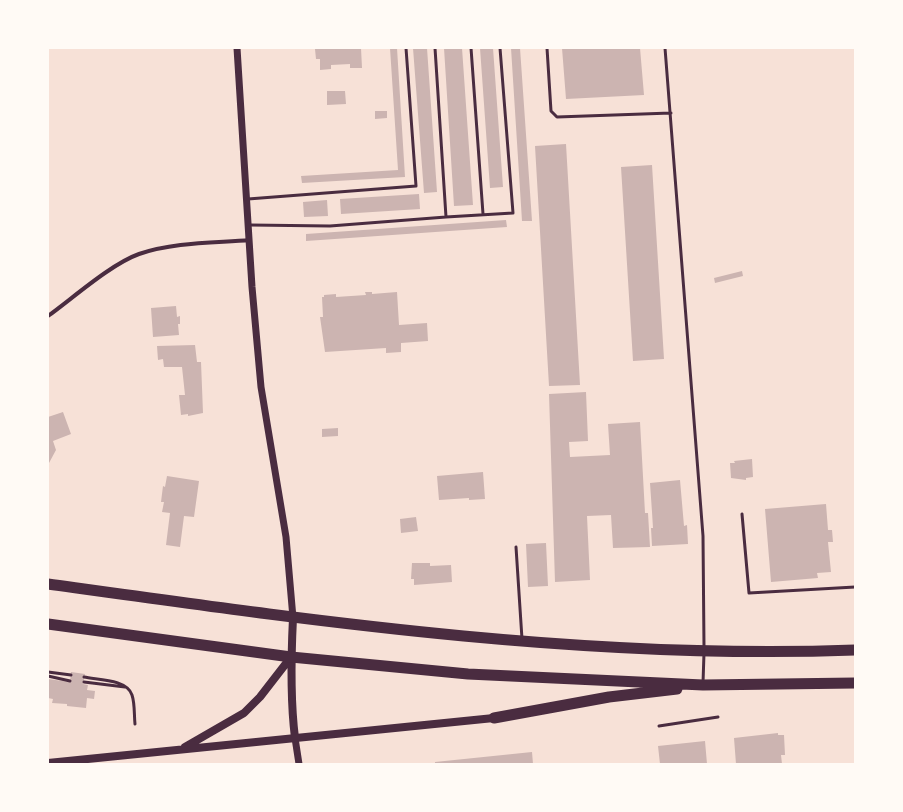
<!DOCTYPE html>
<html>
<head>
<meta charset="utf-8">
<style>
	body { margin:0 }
	#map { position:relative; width:903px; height:812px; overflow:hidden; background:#f7e1d7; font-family:Arial,sans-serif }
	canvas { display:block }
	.frame { position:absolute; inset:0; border:49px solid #fffaf5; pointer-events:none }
</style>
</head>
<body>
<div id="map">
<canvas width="903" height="812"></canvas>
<div class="frame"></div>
</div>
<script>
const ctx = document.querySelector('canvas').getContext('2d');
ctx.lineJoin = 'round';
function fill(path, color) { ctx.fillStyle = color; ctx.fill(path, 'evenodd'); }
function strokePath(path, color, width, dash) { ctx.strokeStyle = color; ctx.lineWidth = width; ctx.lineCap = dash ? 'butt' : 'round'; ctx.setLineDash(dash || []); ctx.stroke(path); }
fill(new Path2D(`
	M 361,48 L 362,68 L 350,68 L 350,64 L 331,65 L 331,69 L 320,70 L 320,59 L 316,59 L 315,49 Z
	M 390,48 L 397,48 L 405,177 L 302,183 L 301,176 L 398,170 Z
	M 413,48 L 427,48 L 437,192 L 424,193 Z
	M 444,48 L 462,48 L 473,205 L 454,206 Z
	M 480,48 L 493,48 L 503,187 L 490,188 Z
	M 511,48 L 520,48 L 532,221 L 522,221 Z
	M 562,48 L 640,48 L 644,95 L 566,99 Z
	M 327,91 L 345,91 L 346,104 L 327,105 Z
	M 375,111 L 387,111 L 387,118 L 375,119 Z
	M 566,144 L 580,385 L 549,386 L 535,146 Z
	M 652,165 L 664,359 L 633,361 L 621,167 Z
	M 419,194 L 420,209 L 341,214 L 340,199 Z
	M 327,200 L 328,216 L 304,217 L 303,202 Z
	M 506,220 L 507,227 L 306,241 L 306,234 Z
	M 742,271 L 743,276 L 715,283 L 714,278 Z
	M 365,292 L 372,292 L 372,294 L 397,292 L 399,325 L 427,323 L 428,341 L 401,343 L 401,352 L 386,353 L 386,348 L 325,352 L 320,317 L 323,317 L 322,297 L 324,297 L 324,295 L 336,294 L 336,297 L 366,295 Z
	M 176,306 L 177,317 L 180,316 L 180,324 L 178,324 L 179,335 L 153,337 L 151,308 Z
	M 195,345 L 197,362 L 201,362 L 203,413 L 188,416 L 188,414 L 181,415 L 179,395 L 185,395 L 182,367 L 164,367 L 163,359 L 158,360 L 157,346 Z
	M 586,392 L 588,441 L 569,442 L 570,457 L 610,455 L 608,424 L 640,422 L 645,513 L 648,513 L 650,547 L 613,548 L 611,515 L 587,516 L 590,580 L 555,582 L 549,394 Z
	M 63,412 L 71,434 L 53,441 L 56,450 L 49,463 L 48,417 Z
	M 338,428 L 338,436 L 322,437 L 322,429 Z
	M 752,459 L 753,477 L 746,478 L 746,480 L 731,478 L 730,463 L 735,463 L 734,461 Z
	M 483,472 L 485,499 L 469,500 L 469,498 L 439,500 L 437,476 Z
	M 167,476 L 199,481 L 194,517 L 184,516 L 180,547 L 166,545 L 170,513 L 162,512 L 164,502 L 161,502 L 163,486 L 165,487 Z
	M 680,480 L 684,526 L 687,525 L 688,544 L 652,546 L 651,528 L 653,528 L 652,512 L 650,483 Z
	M 826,504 L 828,530 L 832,530 L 833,542 L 828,542 L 831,572 L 817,573 L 818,578 L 771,582 L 765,509 Z
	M 416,517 L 418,531 L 401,533 L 400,519 Z
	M 546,543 L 548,586 L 528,587 L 526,544 Z
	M 412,563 L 430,563 L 430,566 L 451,565 L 452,582 L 414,585 L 414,579 L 411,579 Z
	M 71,672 L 85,674 L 83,684 L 88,685 L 87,690 L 95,691 L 94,699 L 87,698 L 86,708 L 67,706 L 67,704 L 52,703 L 53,699 L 48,698 L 48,679 L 70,682 Z
	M 778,733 L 778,735 L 784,735 L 785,755 L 781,755 L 782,764 L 736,764 L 734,738 Z
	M 705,741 L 707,764 L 660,764 L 658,746 Z
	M 532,752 L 533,764 L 435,764 L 435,762 Z`), '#ccb4b1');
strokePath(new Path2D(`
	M 471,48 L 483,214
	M 547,48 L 551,111 L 557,117 L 671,113
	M 665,48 L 703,536 L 704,647
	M 248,199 L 416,186 L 406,48
	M 446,217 L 513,213 L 500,48
	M 250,225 L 330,226 L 446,217 L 435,48
	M 742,514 L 749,593 L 855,587
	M 516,547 L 522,639
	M 48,672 L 71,675
	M 48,676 L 70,681
	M 84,677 C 98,680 127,679 132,695 C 135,704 134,715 135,724
	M 84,682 L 125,687
	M 703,683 L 704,653
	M 659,726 L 718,717`), '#4a2c40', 3);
strokePath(new Path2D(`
	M 48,316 C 73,298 111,264 139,254 C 174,242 214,243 250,240`), '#4a2c40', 4);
strokePath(new Path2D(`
	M 237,48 L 252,287 L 261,387 L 286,537 L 293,618
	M 295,738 L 299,764`), '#4a2c40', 7);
strokePath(new Path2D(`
	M 293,618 C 291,658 290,698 295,738
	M 185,747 L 244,713 L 260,697 L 291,657
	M 48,763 L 494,718`), '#4a2c40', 8);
strokePath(new Path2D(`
	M 48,584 C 315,621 584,660 855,650
	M 48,624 L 291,657 L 468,674 L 703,685 L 855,683
	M 494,718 L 609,697 L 677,689`), '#4a2c40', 11);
</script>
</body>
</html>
